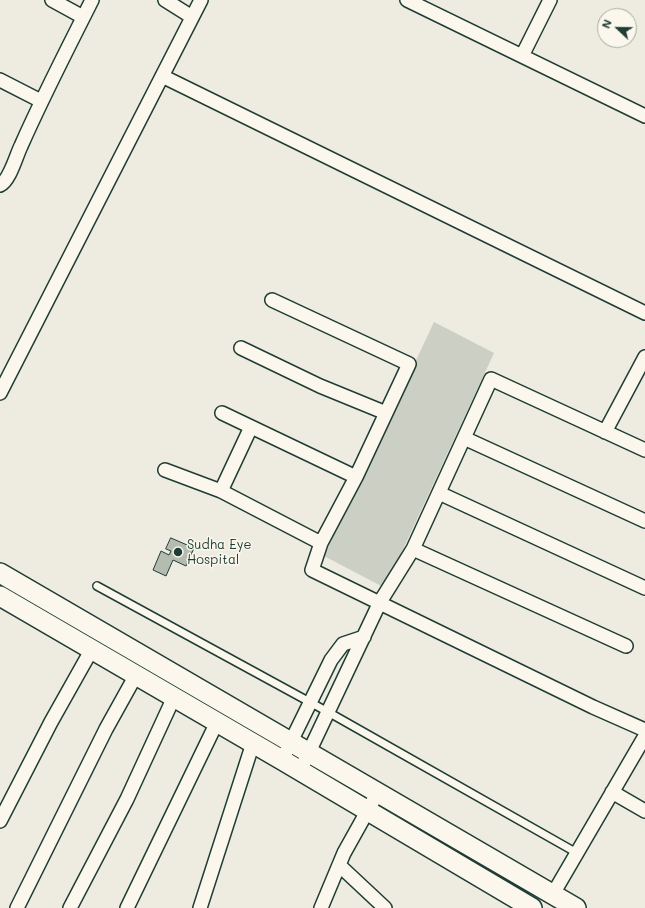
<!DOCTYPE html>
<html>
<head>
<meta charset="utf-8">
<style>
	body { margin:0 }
	#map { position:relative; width:645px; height:908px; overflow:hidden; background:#eeece1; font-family:Mali,sans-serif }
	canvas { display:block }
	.north { position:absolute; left:597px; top:8px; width:40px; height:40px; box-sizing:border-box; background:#fbf7ec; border:1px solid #a3ada2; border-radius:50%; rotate:292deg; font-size:11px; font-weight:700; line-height:16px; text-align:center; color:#1f3d34 }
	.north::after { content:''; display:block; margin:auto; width:14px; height:18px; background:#1f3d34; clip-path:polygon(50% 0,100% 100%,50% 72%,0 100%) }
</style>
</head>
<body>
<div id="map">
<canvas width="645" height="908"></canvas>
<div class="north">N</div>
</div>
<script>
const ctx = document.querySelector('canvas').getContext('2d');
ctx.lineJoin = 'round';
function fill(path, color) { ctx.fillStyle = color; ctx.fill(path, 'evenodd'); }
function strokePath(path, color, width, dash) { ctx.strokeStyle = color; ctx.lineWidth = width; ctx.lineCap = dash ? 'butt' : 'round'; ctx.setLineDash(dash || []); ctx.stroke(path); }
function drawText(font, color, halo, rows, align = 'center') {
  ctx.font = font + ' Mali,sans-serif'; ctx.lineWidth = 3; ctx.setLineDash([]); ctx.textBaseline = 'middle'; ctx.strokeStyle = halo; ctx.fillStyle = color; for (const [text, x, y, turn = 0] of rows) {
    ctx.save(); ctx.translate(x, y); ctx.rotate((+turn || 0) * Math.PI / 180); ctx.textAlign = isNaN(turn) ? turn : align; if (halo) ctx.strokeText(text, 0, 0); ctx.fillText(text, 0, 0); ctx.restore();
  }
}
fill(new Path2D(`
	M 434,322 L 494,353 L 385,588 L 324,556 Z`), '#cbcfc4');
const building = new Path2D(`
	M 171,538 L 194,548 L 186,566 L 173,560 L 166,576 L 153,570 L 161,551 L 169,555 L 171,551 L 166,549 Z`);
fill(building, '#b4bbb0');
strokePath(building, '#1f3d34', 1);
const lane = new Path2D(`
	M 97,586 L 328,712 L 577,853`);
const street = new Path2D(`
	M 52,0 L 83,17
	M 165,0 L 192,17
	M 407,0 L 645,116
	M 522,56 L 550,0
	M 162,76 L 645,313
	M 0,80 L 41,101
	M 0,185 C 10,180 16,156 21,146 C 43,96 68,48 92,0
	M 272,300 L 409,364 L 356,477 L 321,543 L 312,570 L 593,707 L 645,730
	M 241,348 L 320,386 L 386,413
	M 0,393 L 201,0
	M 222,413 L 356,477
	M 605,432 L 645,357
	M 464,438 L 645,521
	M 165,470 L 221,491 L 321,543
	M 221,491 L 251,427
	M 439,493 L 645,588
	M 413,549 L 626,646
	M 282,760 L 331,660 L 343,644 L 364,637
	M 300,771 L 380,602 L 413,549 L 491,379 L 645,450
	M 612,792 L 645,811
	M 0,821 L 51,722 L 92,649
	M 339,865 L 385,908
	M 553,894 L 645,736
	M 17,908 L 106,729 L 136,675
	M 70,908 L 127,799 L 174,697
	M 127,908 L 217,722
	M 200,908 L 253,743
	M 321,908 L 344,853 L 378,792`);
const secondary = new Path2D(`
	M 0,573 L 576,908
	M 0,596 L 282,760 L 532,908`);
strokePath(lane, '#1f3d34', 10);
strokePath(street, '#1f3d34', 16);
strokePath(secondary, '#1f3d34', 22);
strokePath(lane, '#fbf7ec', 7);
strokePath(street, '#fbf7ec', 13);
strokePath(secondary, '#fbf7ec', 19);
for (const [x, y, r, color] of [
	[178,552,5,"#1f3d34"]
]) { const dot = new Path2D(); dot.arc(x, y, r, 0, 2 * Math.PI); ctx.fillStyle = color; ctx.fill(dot); strokePath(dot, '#fbf7ec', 1.5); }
drawText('13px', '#1f3d34', '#fbf7ec', [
	["Sudha Eye",187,545],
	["Hospital",187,560]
], 'left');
</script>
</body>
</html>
